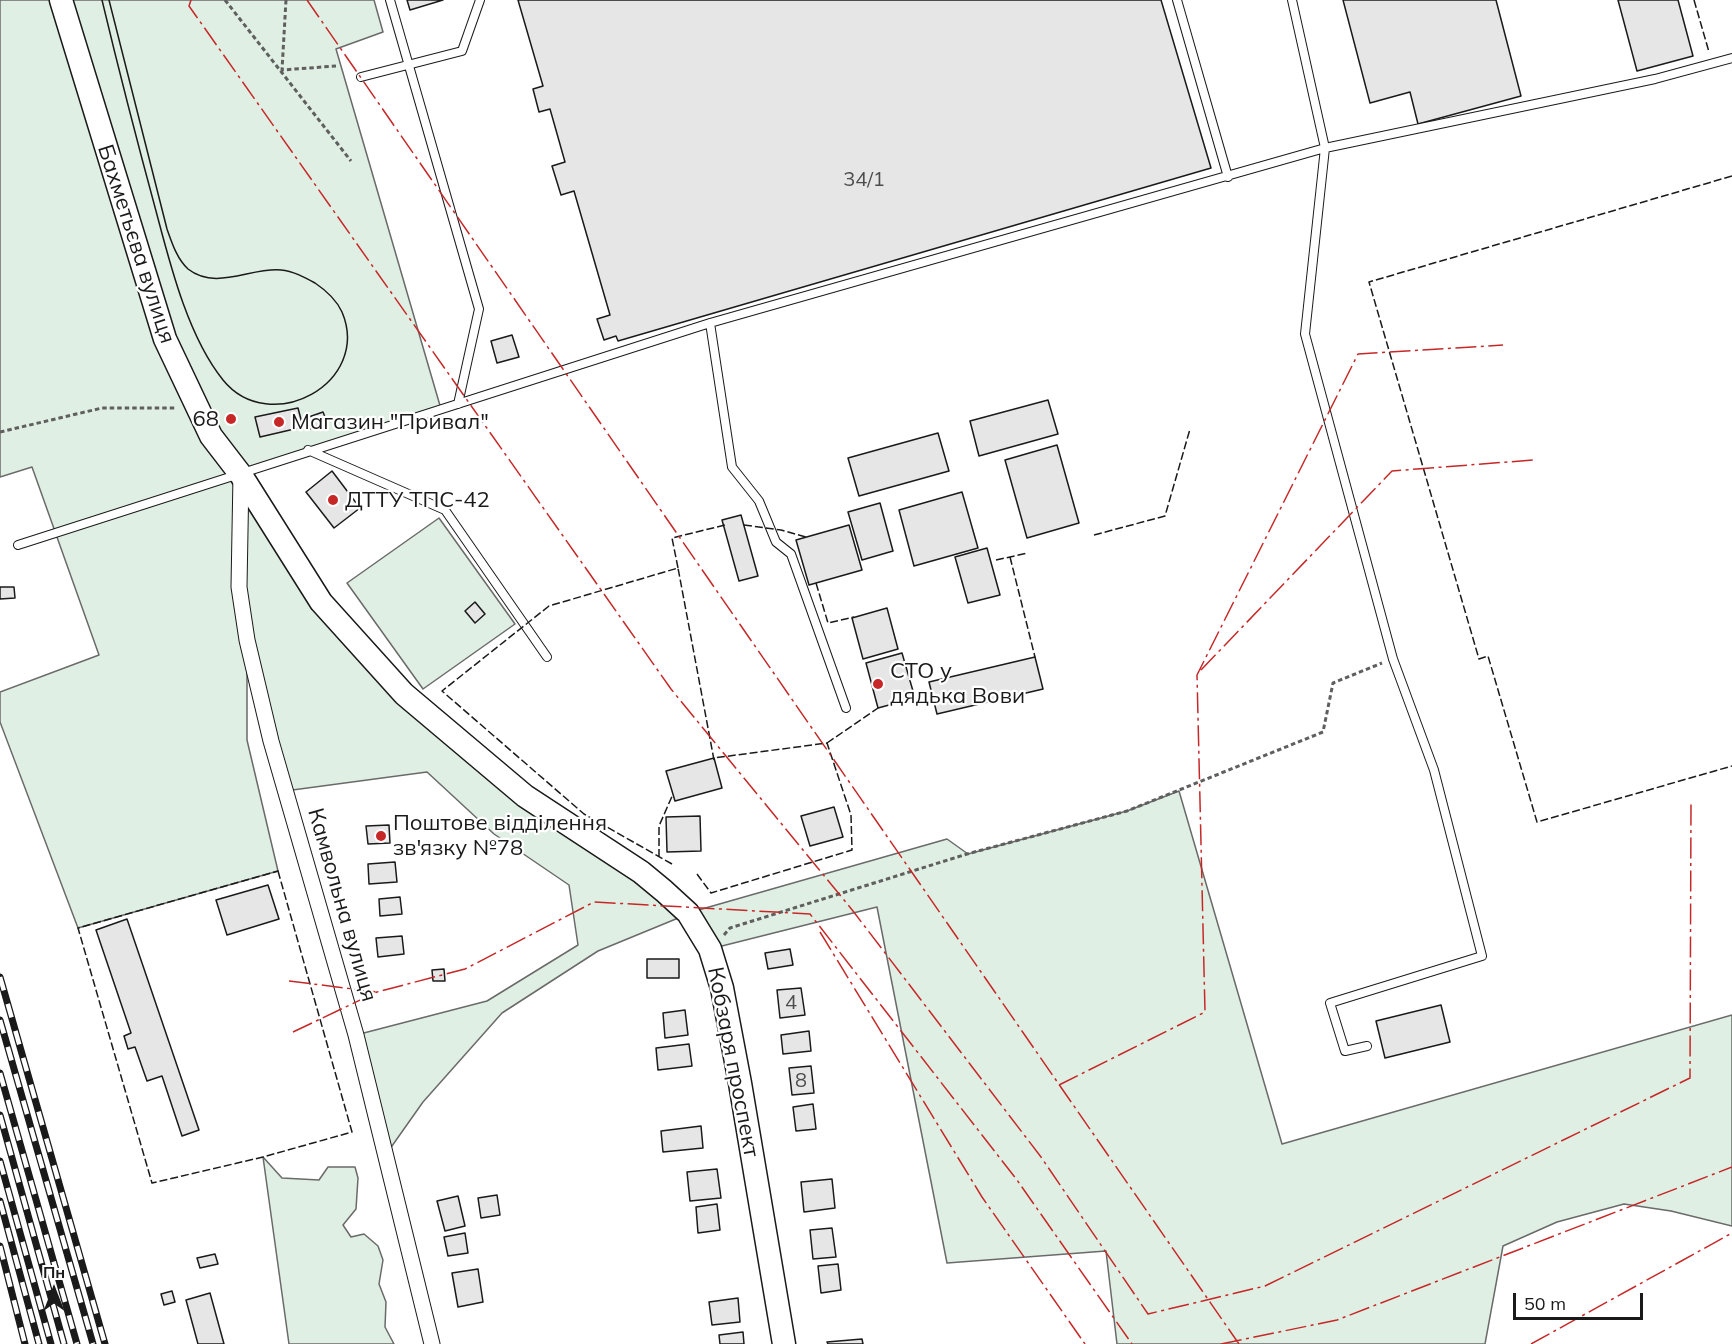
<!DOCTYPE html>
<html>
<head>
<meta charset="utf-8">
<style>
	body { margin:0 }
	#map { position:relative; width:1732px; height:1344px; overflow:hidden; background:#fff; font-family:Mulish,sans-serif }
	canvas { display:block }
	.north { position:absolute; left:24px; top:1260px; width:60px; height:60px; -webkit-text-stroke:4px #fff; paint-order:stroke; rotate:0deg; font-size:16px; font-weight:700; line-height:24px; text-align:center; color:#1a1a1a }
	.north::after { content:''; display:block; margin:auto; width:21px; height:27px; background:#1a1a1a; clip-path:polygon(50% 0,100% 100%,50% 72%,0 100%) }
	.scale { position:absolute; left:1513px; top:1293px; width:130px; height:27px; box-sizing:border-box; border:3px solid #1a1a1a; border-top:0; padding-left:8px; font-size:18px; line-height:21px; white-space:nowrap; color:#1a1a1a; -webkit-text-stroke:4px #fff; paint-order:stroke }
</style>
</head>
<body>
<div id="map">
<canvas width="1732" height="1344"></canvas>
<div class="north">Пн</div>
<div class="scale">50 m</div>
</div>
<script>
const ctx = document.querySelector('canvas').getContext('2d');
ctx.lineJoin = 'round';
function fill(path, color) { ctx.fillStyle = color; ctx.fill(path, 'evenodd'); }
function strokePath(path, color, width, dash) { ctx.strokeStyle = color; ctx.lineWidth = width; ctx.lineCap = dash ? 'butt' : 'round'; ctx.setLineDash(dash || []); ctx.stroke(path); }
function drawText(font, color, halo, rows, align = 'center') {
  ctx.font = font + ' Mulish,sans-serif'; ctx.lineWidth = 4.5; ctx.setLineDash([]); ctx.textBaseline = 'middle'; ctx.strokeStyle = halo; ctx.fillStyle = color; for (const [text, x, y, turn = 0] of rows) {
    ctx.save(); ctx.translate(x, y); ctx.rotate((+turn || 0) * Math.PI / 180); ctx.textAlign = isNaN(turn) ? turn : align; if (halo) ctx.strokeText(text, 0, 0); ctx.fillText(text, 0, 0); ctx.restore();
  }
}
const green = new Path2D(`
	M 0,0 L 374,0 L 383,32 L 336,49 L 441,409 L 241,475 L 321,602 L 404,694 L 688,913 L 947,839 L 968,854 L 1127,811 L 1179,791 L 1282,1144 L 1732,1015 L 1732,1226 L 1671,1211 L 1624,1204 L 1557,1222 L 1503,1246 L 1485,1344 L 1117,1344 L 1106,1251 L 947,1263 L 877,907 L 710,949 L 688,914 L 598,951 L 502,1013 L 423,1102 L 387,1153 L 356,1035 L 487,1001 L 578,945 L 569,885 L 494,834 L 427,772 L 285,791 L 247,643 L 247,740 L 278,871 L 78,928 L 0,722 L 0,692 L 99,655 L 32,467 L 0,477 Z
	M 439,518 L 515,624 L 423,689 L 347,583 Z
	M 263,1157 L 282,1178 L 319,1180 L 328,1167 L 355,1167 L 358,1178 L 356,1209 L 343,1225 L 351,1237 L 364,1234 L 378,1246 L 383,1260 L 379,1284 L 386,1302 L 385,1327 L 394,1344 L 289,1344 Z`);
fill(green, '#e0efe3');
strokePath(green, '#6a6a6a', 1.5);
const building = new Path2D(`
	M 407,0 L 443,0 L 410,10 Z
	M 518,0 L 1161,0 L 1211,168 L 618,341 L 616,336 L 604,340 L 597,319 L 610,315 L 574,191 L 561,195 L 552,166 L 565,162 L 550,109 L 539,112 L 533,89 L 543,86 Z
	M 1343,0 L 1496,0 L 1521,96 L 1418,124 L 1410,92 L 1370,103 Z
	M 1618,0 L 1678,0 L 1693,56 L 1637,71 Z
	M 512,335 L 519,357 L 497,363 L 491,341 Z
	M 1048,400 L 1058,434 L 979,456 L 970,421 Z
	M 298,408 L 303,427 L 260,437 L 255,417 Z
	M 323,412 L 327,422 L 307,430 L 303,419 Z
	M 938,433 L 949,471 L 859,496 L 848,458 Z
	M 1057,445 L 1079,523 L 1027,538 L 1005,460 Z
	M 332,471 L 360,508 L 334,528 L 306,492 Z
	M 962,492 L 978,548 L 914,566 L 899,510 Z
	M 880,503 L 893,551 L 862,560 L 848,512 Z
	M 741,515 L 758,576 L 739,581 L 722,520 Z
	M 849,525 L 862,570 L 809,585 L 796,540 Z
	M 987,548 L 1000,595 L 968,603 L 955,557 Z
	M 0,587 L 14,587 L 15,598 L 0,599 Z
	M 475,602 L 485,614 L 475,623 L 465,611 Z
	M 887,608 L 898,649 L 863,659 L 852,618 Z
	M 902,653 L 915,698 L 878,708 L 866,663 Z
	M 1035,657 L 1043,689 L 937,714 L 929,682 Z
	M 714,758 L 722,788 L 675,801 L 666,771 Z
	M 834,807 L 843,837 L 810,846 L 801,816 Z
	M 700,816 L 701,851 L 667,852 L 666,817 Z
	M 389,825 L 390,843 L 368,844 L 366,826 Z
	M 395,862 L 397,882 L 369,884 L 368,864 Z
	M 268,885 L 279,919 L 227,935 L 216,900 Z
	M 400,897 L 402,914 L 380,916 L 379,899 Z
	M 127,919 L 199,1130 L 182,1136 L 162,1076 L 147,1081 L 135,1047 L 128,1049 L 124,1036 L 131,1033 L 96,930 Z
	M 402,936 L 404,954 L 378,957 L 376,938 Z
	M 790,949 L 793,965 L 768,969 L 765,953 Z
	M 647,959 L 679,959 L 679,978 L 647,978 Z
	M 444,969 L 445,981 L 433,981 L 432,970 Z
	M 801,988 L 805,1015 L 780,1018 L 777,990 Z
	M 1441,1005 L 1450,1042 L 1385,1058 L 1376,1021 Z
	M 685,1010 L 688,1035 L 665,1038 L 663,1013 Z
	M 809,1031 L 811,1051 L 783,1054 L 781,1035 Z
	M 689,1044 L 692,1066 L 658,1070 L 656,1048 Z
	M 811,1066 L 814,1093 L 792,1095 L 789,1068 Z
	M 813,1104 L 816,1129 L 796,1131 L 793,1107 Z
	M 701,1126 L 703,1148 L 663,1152 L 661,1131 Z
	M 717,1169 L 721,1198 L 690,1201 L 687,1172 Z
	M 832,1179 L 835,1208 L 804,1212 L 801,1182 Z
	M 497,1195 L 500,1215 L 481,1218 L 478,1198 Z
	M 458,1196 L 465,1226 L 445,1231 L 437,1201 Z
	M 717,1204 L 720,1230 L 698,1233 L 696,1207 Z
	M 832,1228 L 836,1257 L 813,1259 L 810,1230 Z
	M 465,1233 L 468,1253 L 448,1256 L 444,1237 Z
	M 215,1254 L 218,1264 L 200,1268 L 197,1258 Z
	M 838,1264 L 841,1290 L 821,1293 L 818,1266 Z
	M 478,1269 L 483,1302 L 458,1307 L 452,1273 Z
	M 172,1291 L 175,1302 L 164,1305 L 161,1294 Z
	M 210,1293 L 224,1344 L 198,1344 L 186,1300 Z
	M 738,1298 L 740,1322 L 712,1325 L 709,1302 Z
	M 743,1332 L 744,1344 L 720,1344 L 719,1335 Z
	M 862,1339 L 863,1344 L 828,1344 L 827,1342 Z`);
fill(building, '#e6e6e6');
strokePath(building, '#1a1a1a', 1.5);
const service = new Path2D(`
	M 390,0 L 479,309 L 458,404
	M 1177,0 L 1228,177
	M 1292,0 L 1325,148 L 1305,334 L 1393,659 L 1434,770 L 1482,956 L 1330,1003 L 1345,1051 L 1367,1046
	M 361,77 L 462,51 L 480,0
	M 710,323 L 732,467 L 759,501 L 776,542 L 791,554 L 846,708
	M 308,450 L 445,510 L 547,657
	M 18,545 L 710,323 L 1325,148 L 1655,79 L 1732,58`);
const minor = new Path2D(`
	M 241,475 L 239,587 L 247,640 L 271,741 L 356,1035 L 432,1344`);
const secondary = new Path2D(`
	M 61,0 L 165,339 L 211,436 L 241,475 L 321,602 L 404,694 L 525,796 L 641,872 L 664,891 L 688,913 L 710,949 L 722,988 L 740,1083 L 784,1344`);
strokePath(service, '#1a1a1a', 10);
strokePath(minor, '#1a1a1a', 17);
strokePath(secondary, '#1a1a1a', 25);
strokePath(new Path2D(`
	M 225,0 L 351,161
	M 286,0 L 282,70 L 336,66
	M 0,432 L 102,408 L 175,408
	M 724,935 L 730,928 L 967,854 L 1127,811 L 1323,732 L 1333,683 L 1382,663`), '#5f5f5f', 3, [4.5, 3]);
strokePath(service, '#fff', 8);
strokePath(minor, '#fff', 15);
strokePath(secondary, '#fff', 22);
strokePath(new Path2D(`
	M 102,0 C 119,71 137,141 156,211 C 170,264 188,337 223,380 C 270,438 372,383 342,312 C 336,299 327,291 315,283 C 304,277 293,271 281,270 C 251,267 216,291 188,269 C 177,259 172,243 167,229 L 109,0`), '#1a1a1a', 1.5);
const rail = new Path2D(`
	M 0,977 L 105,1344
	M 0,1020 L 93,1344
	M 0,1073 L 77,1344
	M 0,1115 L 64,1344
	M 0,1161 L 51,1344
	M 0,1201 L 39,1344
	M 0,1246 L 25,1344`);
strokePath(rail, '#1a1a1a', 7);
strokePath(rail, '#fff', 4.5, [14]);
strokePath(new Path2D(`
	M 1694,0 L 1709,52
	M 1732,176 L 1369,282 L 1479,659 L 1488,656 L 1537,822 L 1732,766
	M 744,525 L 781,530 L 806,537
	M 1094,535 L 1165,516 L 1190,429
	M 1010,557 L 1035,657
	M 996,560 L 1028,553
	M 678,568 L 672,538 L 725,525
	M 816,583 L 828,623 L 854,617
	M 827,743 L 878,708
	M 659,857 L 659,826 L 673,794
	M 672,864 L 584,814 L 442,691 L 549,606 L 678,568 L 714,760
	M 278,871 L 352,1132 L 263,1157 L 152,1183 L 78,928 Z
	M 697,874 L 711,893 L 852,850 L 851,815 L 827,743 L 714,758`), '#1a1a1a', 1.5, [8, 3]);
strokePath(new Path2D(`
	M 191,0 L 189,6 L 671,689 L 853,911 L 1041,1157 L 1148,1314 L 1265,1286 L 1690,1078 L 1691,802
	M 307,0 L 1239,1344
	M 1201,670 L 1392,471 L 1533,460
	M 820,932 L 982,1197 L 1085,1344
	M 289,981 L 377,992
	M 293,1032 L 377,992 L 465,969 L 594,902 L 810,914 L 1017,1180 L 1132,1344
	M 1059,1085 L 1205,1012 L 1197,675 L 1358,354 L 1503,345
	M 1221,1344 L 1337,1320 L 1732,1167
	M 1531,1344 L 1732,1233`), '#c62828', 1.5, [21, 4.5, 3, 4.5]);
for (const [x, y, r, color] of [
	[231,419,6,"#c62828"],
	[279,422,6,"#c62828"],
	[333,500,6,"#c62828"],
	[878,684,6,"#c62828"],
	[381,836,6,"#c62828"]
]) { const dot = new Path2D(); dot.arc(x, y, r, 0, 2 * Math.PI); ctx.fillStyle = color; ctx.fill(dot); strokePath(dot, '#fff', 2); }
drawText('20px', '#4d4d4d', null, [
	["34/1",864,180],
	["4",791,1003],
	["8",801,1081]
]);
drawText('22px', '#1a1a1a', '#fff', [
	["Бахметьєва вулиця",136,244,72],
	["Камвольна вулиця",342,905,74],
	["Кобзаря проспект",733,1062,79]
]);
drawText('22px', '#1a1a1a', '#fff', [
	["68",219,419,"right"],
	["Магазин \"Привал\"",291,422],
	["ДТТУ ТПС-42",345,500],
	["СТО у",890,671],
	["дядька Вови",890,696],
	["Поштове відділення",393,823],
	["зв'язку №78",393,848]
], 'left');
</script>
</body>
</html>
